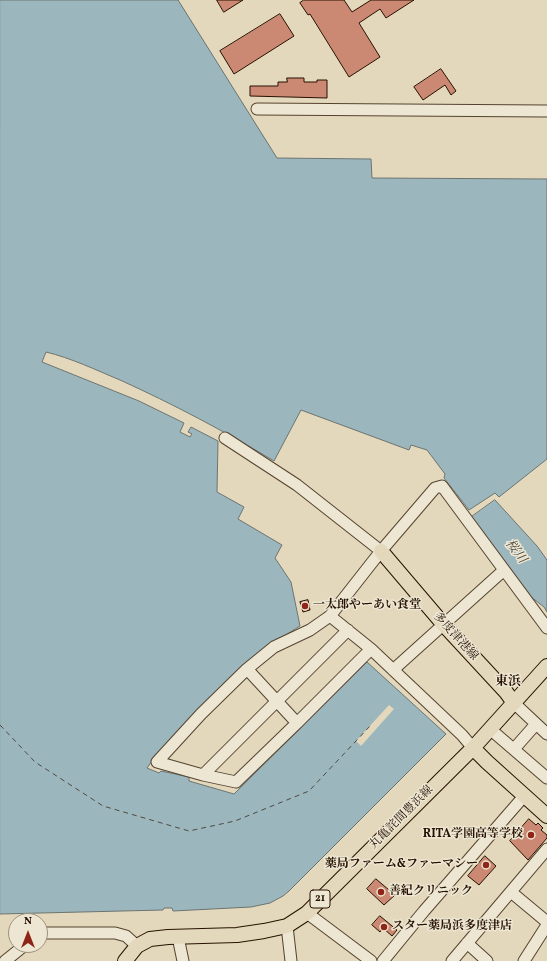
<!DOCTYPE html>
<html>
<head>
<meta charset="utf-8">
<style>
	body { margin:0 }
	#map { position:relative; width:547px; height:961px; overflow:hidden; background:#e3d8bb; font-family:Vollkorn,serif }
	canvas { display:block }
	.north { position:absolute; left:8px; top:913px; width:40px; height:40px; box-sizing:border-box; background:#ede6d3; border:1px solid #9d917f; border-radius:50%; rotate:0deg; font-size:11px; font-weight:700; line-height:16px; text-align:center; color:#261100 }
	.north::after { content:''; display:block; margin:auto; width:14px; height:18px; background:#8f2418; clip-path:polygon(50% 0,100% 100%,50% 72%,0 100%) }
</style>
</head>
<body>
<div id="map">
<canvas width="547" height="961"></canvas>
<div class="north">N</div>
</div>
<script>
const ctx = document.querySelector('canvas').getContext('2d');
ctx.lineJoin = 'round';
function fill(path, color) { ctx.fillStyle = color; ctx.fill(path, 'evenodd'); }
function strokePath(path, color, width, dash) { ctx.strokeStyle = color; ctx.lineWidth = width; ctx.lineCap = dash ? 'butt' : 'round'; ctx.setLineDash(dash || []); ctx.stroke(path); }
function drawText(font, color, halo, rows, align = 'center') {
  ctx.font = font + ' Vollkorn,"Noto Serif JP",serif'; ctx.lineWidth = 3; ctx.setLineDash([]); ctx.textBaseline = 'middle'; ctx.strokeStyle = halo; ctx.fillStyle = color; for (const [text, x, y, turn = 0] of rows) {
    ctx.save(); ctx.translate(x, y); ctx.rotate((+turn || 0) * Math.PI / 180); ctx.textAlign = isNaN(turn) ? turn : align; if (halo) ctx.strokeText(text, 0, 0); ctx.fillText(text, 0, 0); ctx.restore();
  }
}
const water = new Path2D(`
	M 0,0 L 178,0 L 277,158 L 371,159 L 372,178 L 547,179 L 547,459 L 499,497 L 495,493 L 469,510 L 444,478 L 445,474 L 427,450 L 411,445 L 409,450 L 301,410 L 274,461 C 224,431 173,404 120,380 C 96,370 71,358 46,352 L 42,362 L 139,401 L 184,423 L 180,432 L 190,437 L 192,434 L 188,432 L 191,427 L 218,441 L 217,492 L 244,507 L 238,519 L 282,545 L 275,558 L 291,582 L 300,626 L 276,641 L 154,758 L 147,768 L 159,773 L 161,771 L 189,777 L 189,781 L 234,794 L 367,662 L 446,734 L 289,891 L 283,896 L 270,903 L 251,907 L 173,911 L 172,908 L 164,908 L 163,910 L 0,914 Z
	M 495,500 L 537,546 L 547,560 L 547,612 L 544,607 L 526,593 L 470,518 Z`);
fill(water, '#9bb6bc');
strokePath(water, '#6c7471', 1);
fill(new Path2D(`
	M 389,705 L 394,709 L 361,746 L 356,741 Z`), '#e3d8bb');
strokePath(new Path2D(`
	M 0,725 L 35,762 L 103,806 L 189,831 L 235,821 L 309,791 L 371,725`), '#4f4b42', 1, [5, 4]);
const building = new Path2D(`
	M 217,0 L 243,0 L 224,12 Z
	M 304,0 L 344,0 L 352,12 L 371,0 L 414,0 L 386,18 L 380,9 L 359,23 L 380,57 L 349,77 L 310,14 L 308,15 L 300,3 Z
	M 280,14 L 294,36 L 234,74 L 220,51 Z
	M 441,69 L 456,91 L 451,95 L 445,85 L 423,100 L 414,87 Z
	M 287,78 L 304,78 L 304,82 L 317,82 L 317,80 L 327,80 L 327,98 L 250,96 L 250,86 L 278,86 L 278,82 L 287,82 Z
	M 308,600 L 310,610 L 303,612 L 300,602 Z
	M 529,819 L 536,825 L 538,823 L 543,828 L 541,830 L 547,835 L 547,838 L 528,860 L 510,841 Z
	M 485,856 L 496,866 L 479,885 L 468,876 Z
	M 376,879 L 395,895 L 384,905 L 367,889 Z
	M 380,916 L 397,930 L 392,936 L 383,928 L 380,932 L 372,925 Z`);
fill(building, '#cb8872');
strokePath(building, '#261100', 1);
const minor = new Path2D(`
	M 257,109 L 547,111
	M 225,438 L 297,485 L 381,551 L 435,488 L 442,486 L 547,628
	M 330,616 L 371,649 L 462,735 L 473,748
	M 371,649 L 297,723 L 247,669 L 274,647 L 310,630 L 330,616 L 381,551
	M 247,669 L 201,714 L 157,762 L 203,775 L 236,782 L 297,723
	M 393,670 L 504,570
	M 514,703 L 547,734
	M 490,729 L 547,778
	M 514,749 L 536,724
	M 203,775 L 348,630
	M 511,892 L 547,922
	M 307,913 L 371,961
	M 287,926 L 291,961
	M 40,936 L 46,933 L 115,933 L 126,936 L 137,946
	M 178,937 L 183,961
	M 467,943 L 487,961
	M 5,961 L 25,945
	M 383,961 L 424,911 L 525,795
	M 452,961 L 547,849
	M 524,961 L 547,925`);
const major = new Path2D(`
	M 381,551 L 444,625 L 506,692 L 514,703
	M 473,748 L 487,762 L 547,816
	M 125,961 L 137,946 L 150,939 L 168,937 L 237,935 L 264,931 L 287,926 L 307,913 L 473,748 L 547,666`);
strokePath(minor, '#55432f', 13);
strokePath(major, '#261100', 16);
strokePath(minor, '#ede6d3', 11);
strokePath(major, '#e3d8bb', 14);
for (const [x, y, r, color] of [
	[305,606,4,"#8f2418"],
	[531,835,4,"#8f2418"],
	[486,865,4,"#8f2418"],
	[381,892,4,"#8f2418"],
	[384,927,4,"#8f2418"]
]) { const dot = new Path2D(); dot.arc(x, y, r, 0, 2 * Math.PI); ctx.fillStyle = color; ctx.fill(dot); strokePath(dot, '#ede6d3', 1.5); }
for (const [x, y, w] of [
	[320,899,20]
]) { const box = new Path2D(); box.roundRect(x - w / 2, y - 9, w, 18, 3); ctx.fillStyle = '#ede6d3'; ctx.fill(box); strokePath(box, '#261100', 1); }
drawText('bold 11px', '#261100', null, [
	["21",320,899]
]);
drawText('bold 12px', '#261100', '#ede6d3', [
	["一太郎やーあい食堂",313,606],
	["RITA学園高等学校",523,835,"right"],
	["薬局ファーム&ファーマシー",478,865,"right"],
	["善紀クリニック",389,892],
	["スター薬局浜多度津店",392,927]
], 'left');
drawText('12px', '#261100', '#ede6d3', [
	["多度津港線",455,637,48],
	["丸亀詫間豊浜線",402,818,-45]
]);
drawText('italic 13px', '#4f4b42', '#ede6d3', [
	["桜川",515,552,53]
]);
drawText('bold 13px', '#261100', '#ede6d3', [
	["東浜",508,683]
]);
</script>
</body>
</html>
